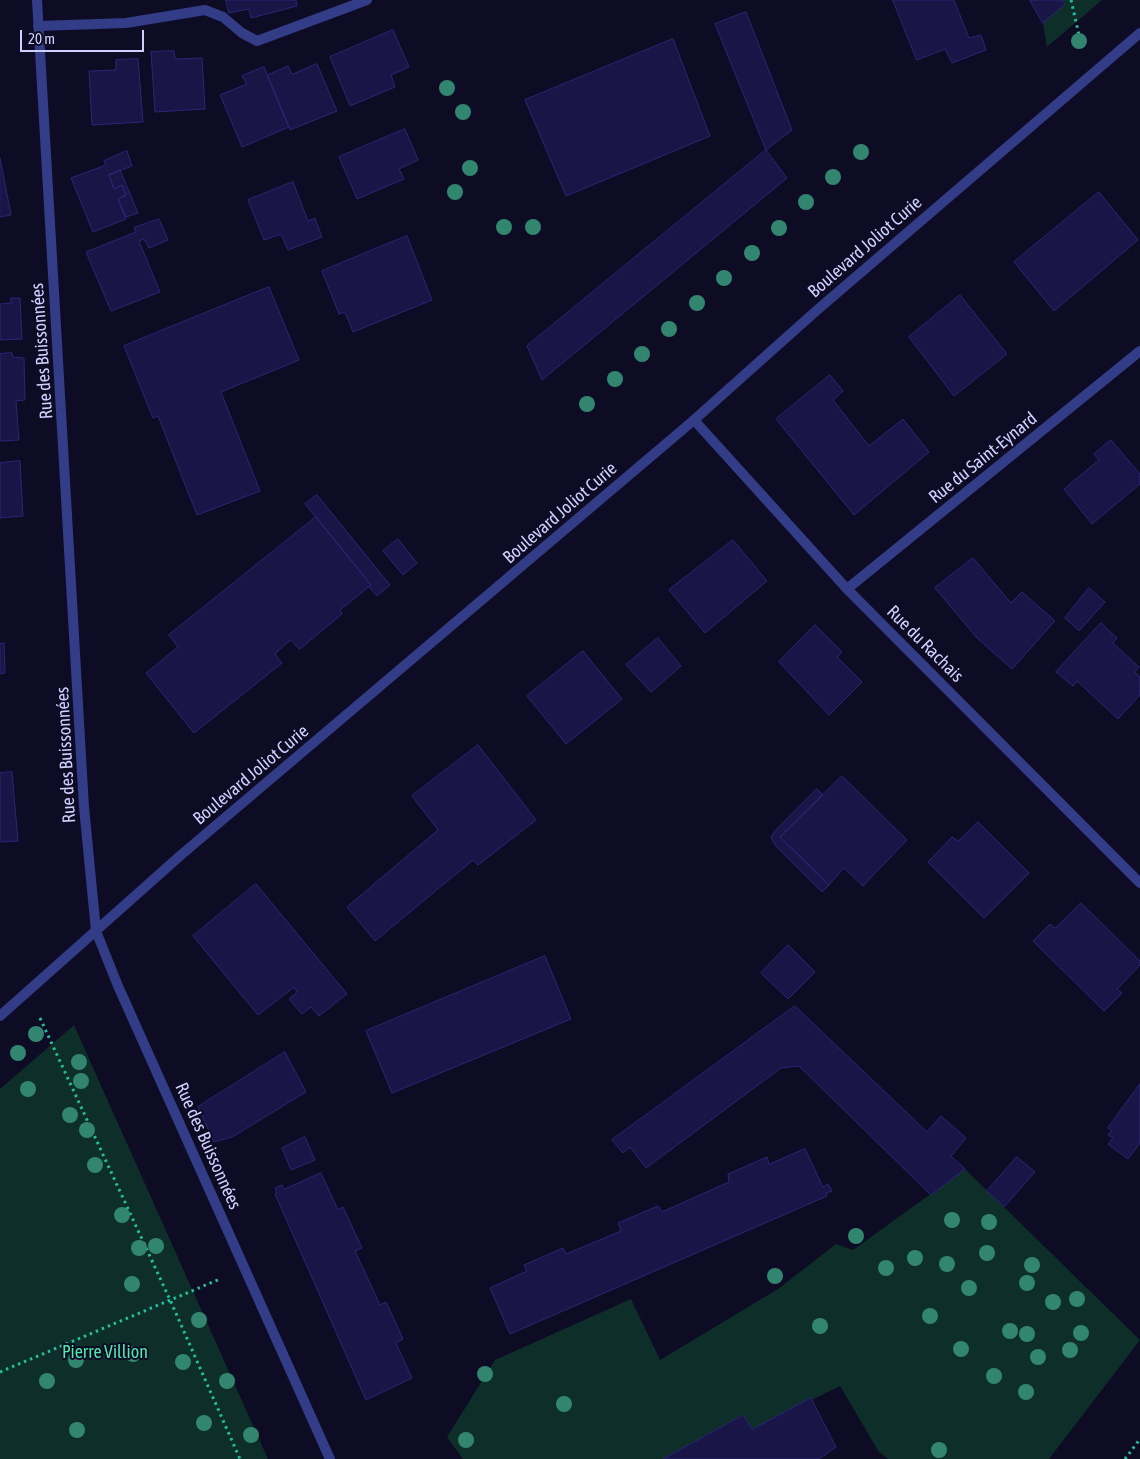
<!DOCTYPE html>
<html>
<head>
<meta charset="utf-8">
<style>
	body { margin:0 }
	#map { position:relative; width:1140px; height:1459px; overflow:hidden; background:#0d0c24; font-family:"Asap Condensed",sans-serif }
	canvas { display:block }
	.scale { position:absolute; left:20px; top:30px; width:124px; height:22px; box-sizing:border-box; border:2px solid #cfd0ff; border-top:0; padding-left:6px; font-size:15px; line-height:18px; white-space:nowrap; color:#cfd0ff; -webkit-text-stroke:4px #0d0c24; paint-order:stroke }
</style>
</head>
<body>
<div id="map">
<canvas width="1140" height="1459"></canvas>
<div class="scale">20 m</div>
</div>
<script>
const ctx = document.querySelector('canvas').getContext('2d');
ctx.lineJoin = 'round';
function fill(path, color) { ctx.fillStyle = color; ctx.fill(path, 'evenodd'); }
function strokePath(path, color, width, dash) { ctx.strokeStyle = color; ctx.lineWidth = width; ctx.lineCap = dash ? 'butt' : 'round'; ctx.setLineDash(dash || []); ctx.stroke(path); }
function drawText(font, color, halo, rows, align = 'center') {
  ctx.font = font + ' "Asap Condensed",sans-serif'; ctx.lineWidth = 4; ctx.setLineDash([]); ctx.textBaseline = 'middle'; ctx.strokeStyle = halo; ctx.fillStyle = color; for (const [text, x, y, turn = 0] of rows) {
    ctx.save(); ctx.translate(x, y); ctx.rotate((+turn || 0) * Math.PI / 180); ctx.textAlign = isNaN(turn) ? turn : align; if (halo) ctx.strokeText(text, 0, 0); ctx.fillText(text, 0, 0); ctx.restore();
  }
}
fill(new Path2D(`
	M 1030,0 L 1102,0 L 1047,47 L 1043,23 Z
	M 74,1025 L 268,1459 L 0,1459 L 0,1089 Z
	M 965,1169 L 1140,1340 L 1049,1459 L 888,1459 L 879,1452 L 840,1386 L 752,1429 L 743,1415 L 663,1459 L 463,1459 L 447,1437 L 495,1360 L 631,1299 L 660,1360 L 778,1289 L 836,1244 L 853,1250 Z`), '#0e2e29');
const building = new Path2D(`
	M 226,0 L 296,0 L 297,6 L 251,18 L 249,9 L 229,13 Z
	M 893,0 L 954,0 L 969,38 L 981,35 L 986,50 L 952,63 L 945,49 L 917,60 Z
	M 1030,0 L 1062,0 L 1065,4 L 1043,23 Z
	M 746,12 L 792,130 L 766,150 L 715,24 Z
	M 393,30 L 409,67 L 391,75 L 395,87 L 350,106 L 330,57 Z
	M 673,39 L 710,136 L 566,196 L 525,100 Z
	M 174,51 L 175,59 L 202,58 L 205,109 L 155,112 L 151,52 Z
	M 138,59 L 143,122 L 92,125 L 89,71 L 116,70 L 116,60 Z
	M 317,64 L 337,111 L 290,130 L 267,75 L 288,66 L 292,74 Z
	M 264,67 L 289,127 L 242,147 L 220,95 L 247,84 L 242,76 Z
	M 405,129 L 418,160 L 399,169 L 404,179 L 357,199 L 339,157 Z
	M 766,150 L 787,178 L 542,380 L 527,346 Z
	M 127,151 L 132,166 L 109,175 L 114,189 L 122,185 L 126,195 L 118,199 L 126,219 L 93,232 L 71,178 L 106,165 L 104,161 Z
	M 0,158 L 11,215 L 0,217 Z
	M 120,170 L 138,213 L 126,217 L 118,199 L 126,195 L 122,185 L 114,189 L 109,175 Z
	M 293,182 L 308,221 L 315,218 L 322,237 L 288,250 L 281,234 L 264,240 L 248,200 Z
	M 1099,192 L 1138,240 L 1054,311 L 1014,262 Z
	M 159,219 L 168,240 L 149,248 L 144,239 L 139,241 L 160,292 L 111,311 L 86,252 L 136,232 L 134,228 Z
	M 407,236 L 432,300 L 353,332 L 345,312 L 339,314 L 322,271 Z
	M 269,287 L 299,360 L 221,392 L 260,491 L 197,515 L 158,416 L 153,418 L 124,346 Z
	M 960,295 L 1007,354 L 954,396 L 909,337 Z
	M 11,298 L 20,298 L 22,339 L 0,340 L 0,304 L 11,303 Z
	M 12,353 L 13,357 L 24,358 L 25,400 L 16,401 L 19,440 L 0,441 L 0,354 Z
	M 830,375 L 843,391 L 833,400 L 869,446 L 903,419 L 929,452 L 854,515 L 776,419 Z
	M 1111,440 L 1140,474 L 1140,484 L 1092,524 L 1064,489 L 1099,460 L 1094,454 Z
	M 20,461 L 23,516 L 0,518 L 0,463 Z
	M 317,495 L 390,585 L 377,596 L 369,587 L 371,585 L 305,504 Z
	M 316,517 L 371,585 L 340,610 L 342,614 L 301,648 L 299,649 L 291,640 L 282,647 L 275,654 L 282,663 L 194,733 L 146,673 L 178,647 L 169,635 Z
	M 398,539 L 417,563 L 403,575 L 383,551 Z
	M 733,540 L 767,581 L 705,633 L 669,590 Z
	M 973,558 L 1011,603 L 1022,592 L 1055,621 L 1012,669 L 977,638 L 935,588 Z
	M 1089,588 L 1105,602 L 1079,631 L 1065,618 Z
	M 1101,623 L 1117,638 L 1113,643 L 1139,667 L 1135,672 L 1140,677 L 1140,695 L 1118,719 L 1077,681 L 1073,686 L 1056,672 Z
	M 815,625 L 842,652 L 837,657 L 862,682 L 829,715 L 779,662 Z
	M 658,638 L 681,666 L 651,692 L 626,665 Z
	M 4,643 L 5,673 L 0,674 L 0,644 Z
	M 583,651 L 622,699 L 566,744 L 527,696 Z
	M 478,745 L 536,820 L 478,865 L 473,860 L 375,941 L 347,907 L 438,830 L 412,796 Z
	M 12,772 L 18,841 L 0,842 L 0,773 Z
	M 842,776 L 907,840 L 863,886 L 844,868 L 829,885 L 780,837 Z
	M 817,789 L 823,795 L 780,837 L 829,885 L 822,892 L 775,845 L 771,837 L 775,831 Z
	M 978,822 L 1029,873 L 984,918 L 928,862 L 952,837 L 958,841 Z
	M 256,884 L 347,994 L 319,1016 L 311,1007 L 302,1014 L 289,999 L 297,992 L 294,987 L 258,1015 L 193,936 Z
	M 1081,903 L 1140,961 L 1140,965 L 1117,989 L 1122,993 L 1104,1011 L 1033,941 L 1050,924 L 1055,928 Z
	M 788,945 L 815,972 L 788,999 L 761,973 Z
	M 545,956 L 571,1019 L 392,1093 L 366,1031 Z
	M 795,1006 L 927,1132 L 941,1116 L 966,1138 L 951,1156 L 965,1169 L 931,1195 L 799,1066 L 781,1068 L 646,1168 L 630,1147 L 623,1153 L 612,1140 Z
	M 285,1052 L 306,1092 L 232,1137 L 214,1142 L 198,1107 Z
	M 1140,1084 L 1140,1143 L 1128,1159 L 1108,1144 L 1113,1138 L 1108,1135 L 1112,1131 L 1108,1128 Z
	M 305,1137 L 315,1160 L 291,1170 L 282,1148 Z
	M 805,1149 L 823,1187 L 828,1184 L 832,1191 L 826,1193 L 827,1196 L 510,1334 L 490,1288 L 527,1271 L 524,1265 L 563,1248 L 566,1254 L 621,1231 L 618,1223 L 658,1206 L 662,1212 L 729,1182 L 728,1174 L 767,1157 L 769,1164 Z
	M 1017,1157 L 1035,1172 L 1004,1207 L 987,1191 Z
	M 321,1173 L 338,1210 L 343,1207 L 362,1248 L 355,1251 L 380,1305 L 386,1302 L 395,1321 L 403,1339 L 396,1343 L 412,1378 L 366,1400 L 275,1194 L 277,1193 L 275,1188 L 282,1185 L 284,1189 Z
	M 811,1398 L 836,1447 L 819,1459 L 663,1459 L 743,1415 L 752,1429 Z`);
fill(building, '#191647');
strokePath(building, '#2b2675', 1);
strokePath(new Path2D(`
	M 1071,0 L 1079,35
	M 40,1018 L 171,1302 L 240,1459
	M 0,1372 L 220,1279
	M 1125,1459 L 1140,1439`), '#24be9f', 3, [2.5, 4]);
strokePath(new Path2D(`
	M 38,26 L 126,23 L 205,10 L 223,17 L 242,33 L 257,41 L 367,0`), '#333c87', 10);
strokePath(new Path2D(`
	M 694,420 L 847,589 L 1140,883
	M 847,589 L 1140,351
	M 96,931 L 118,986 L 330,1459`), '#333c87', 10);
strokePath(new Path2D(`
	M 37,0 L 84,807 L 96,931
	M 0,1016 L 181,855 L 694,420 L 816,311 L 1140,33`), '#333c87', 10);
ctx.fillStyle = '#32866f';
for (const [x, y] of [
	[1079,41],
	[447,88],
	[463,112],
	[861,152],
	[470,168],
	[833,177],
	[455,192],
	[806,202],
	[504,227],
	[533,227],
	[779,228],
	[752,253],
	[724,278],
	[697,303],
	[669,329],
	[642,354],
	[615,379],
	[587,404],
	[36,1034],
	[18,1053],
	[79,1062],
	[81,1081],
	[28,1089],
	[70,1115],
	[87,1130],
	[95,1165],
	[122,1215],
	[952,1220],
	[989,1222],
	[856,1236],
	[156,1246],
	[139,1248],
	[987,1253],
	[915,1258],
	[947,1264],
	[1032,1265],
	[886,1268],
	[775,1276],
	[1027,1283],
	[132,1284],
	[969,1288],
	[1077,1299],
	[1053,1302],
	[930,1316],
	[199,1320],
	[820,1326],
	[1010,1331],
	[1081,1333],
	[1027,1334],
	[961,1349],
	[1070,1350],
	[133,1354],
	[1038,1357],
	[76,1360],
	[183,1362],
	[485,1374],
	[994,1376],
	[47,1381],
	[227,1381],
	[1026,1392],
	[564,1404],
	[204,1423],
	[77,1430],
	[251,1435],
	[466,1440],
	[939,1450]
]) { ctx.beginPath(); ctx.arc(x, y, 8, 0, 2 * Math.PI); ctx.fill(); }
drawText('18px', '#cfd0ff', '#0d0c24', [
	["Boulevard Joliot Curie",865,247,-41],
	["Rue des Buissonnées",42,351,-94],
	["Rue du Saint-Eynard",983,458,-39],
	["Boulevard Joliot Curie",560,513,-41],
	["Rue du Rachais",925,644,45],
	["Rue des Buissonnées",66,755,-93],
	["Boulevard Joliot Curie",251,775,-40],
	["Rue des Buissonnées",208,1146,66]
]);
drawText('18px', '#50e9ad', '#0d0c24', [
	["Pierre Villion",105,1352]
]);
</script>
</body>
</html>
